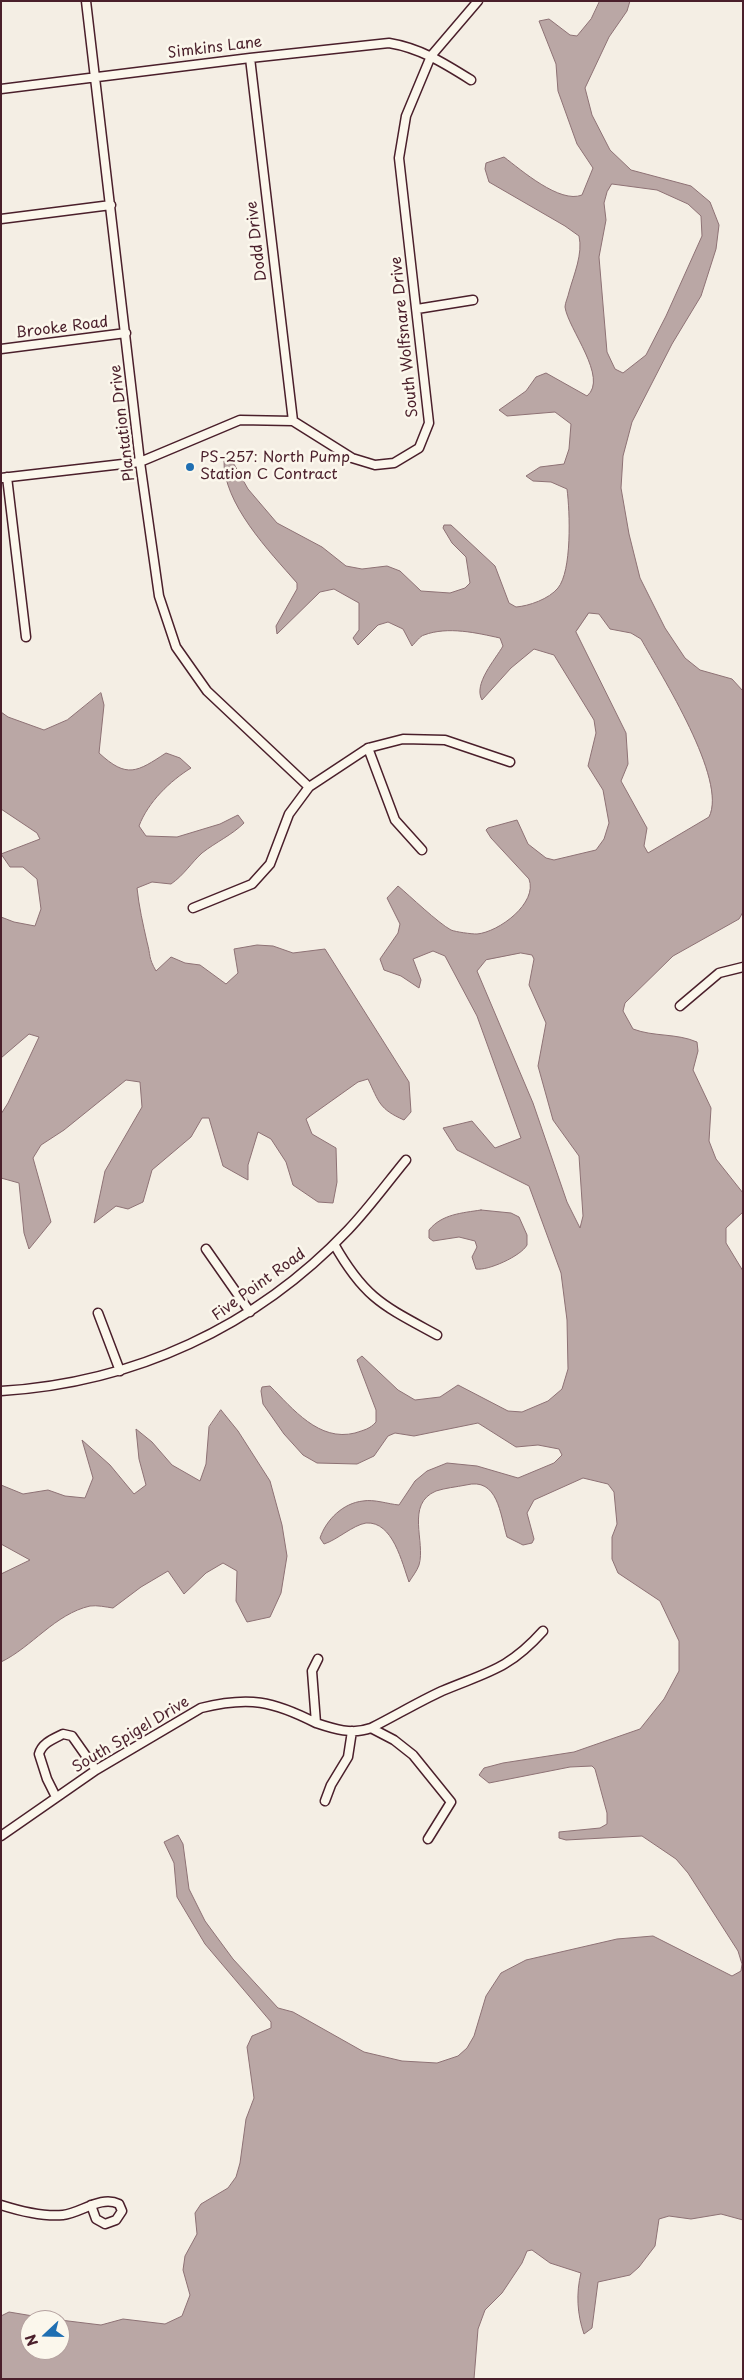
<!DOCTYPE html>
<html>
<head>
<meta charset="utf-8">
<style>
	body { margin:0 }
	#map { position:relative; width:744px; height:2380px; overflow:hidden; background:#f4eee4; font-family:"Playpen Sans",sans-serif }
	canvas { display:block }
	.frame { position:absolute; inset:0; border:2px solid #4a1f2b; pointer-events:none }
	.north { position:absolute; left:20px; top:2310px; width:50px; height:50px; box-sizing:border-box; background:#fbf7ec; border:1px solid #b4a19f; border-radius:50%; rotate:249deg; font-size:14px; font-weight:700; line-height:20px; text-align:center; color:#4a1f2b }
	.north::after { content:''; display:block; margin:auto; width:18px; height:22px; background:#1f6fb2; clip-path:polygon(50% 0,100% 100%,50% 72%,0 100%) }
</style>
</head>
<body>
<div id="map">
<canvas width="744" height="2380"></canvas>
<div class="frame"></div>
<div class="north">N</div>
</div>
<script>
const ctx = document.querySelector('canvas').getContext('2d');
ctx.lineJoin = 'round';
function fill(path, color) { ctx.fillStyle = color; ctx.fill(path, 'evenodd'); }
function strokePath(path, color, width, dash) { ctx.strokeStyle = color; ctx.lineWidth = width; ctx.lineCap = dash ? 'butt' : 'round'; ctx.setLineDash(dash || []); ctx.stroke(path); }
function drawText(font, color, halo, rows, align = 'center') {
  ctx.font = font + ' "Playpen Sans",sans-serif'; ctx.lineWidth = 5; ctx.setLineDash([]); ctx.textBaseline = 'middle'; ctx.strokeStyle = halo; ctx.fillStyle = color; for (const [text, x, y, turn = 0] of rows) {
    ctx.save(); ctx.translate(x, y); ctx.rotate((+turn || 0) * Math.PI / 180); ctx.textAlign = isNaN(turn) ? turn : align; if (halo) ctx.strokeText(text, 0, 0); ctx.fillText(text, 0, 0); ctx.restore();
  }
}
const water = new Path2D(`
	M 600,1 L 630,1 L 627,11 L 609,37 L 585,88 L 592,115 L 610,150 L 631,170 L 691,186 L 710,202 L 719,225 L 716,249 L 701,296 L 672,344 L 632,422 L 623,456 L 621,488 L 629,534 L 640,578 L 665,628 L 685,658 L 700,670 L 732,679 L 743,691 L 743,912 L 739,919 L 673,956 L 625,1003 L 623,1011 L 633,1029 C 654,1037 676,1033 697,1042 L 698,1051 L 693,1070 L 711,1108 L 709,1141 L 716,1159 L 743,1193 L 743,1212 L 726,1228 L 726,1243 L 743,1271 L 743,2220 L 721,2214 L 691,2219 L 669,2216 L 659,2219 L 655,2246 L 639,2267 L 630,2275 L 598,2282 L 592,2328 L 584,2334 C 577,2314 576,2293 581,2273 L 550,2263 L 532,2250 L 527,2251 L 522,2263 L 502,2293 L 485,2310 L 478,2329 L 474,2379 L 1,2379 L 1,2316 L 9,2312 L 57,2320 L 30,2320 L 30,2350 L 60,2350 L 60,2320 L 101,2325 L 123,2319 L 165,2324 L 182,2316 L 190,2295 L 183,2270 L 185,2256 L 197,2234 L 195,2213 L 201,2204 L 228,2188 L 236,2177 L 240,2163 L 246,2119 L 254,2098 L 247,2047 L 252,2036 L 271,2028 L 271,2022 L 205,1944 L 177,1897 L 174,1863 L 164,1842 L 178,1835 L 183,1844 L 189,1889 L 205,1921 L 233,1959 L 278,2008 L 293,2012 L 364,2052 L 402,2061 L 437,2063 L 458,2056 L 467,2048 L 474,2036 L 486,1996 L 501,1973 L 526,1960 L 617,1939 L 653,1936 L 732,1976 L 741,1971 L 742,1964 L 738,1951 L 688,1873 L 676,1859 L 642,1836 L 566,1840 L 559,1838 L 559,1832 L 600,1828 L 607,1824 L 607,1813 L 595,1769 L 592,1766 L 570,1767 L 489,1783 L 479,1775 L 484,1768 L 503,1763 L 574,1752 L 640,1729 L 664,1699 L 679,1671 L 679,1641 L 660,1601 L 618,1573 L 612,1559 L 612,1537 L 617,1524 L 614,1492 L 608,1484 L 583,1478 L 534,1500 L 527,1513 L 534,1539 L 532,1543 L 523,1545 L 507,1537 C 500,1514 498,1477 466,1485 C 456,1487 445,1488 436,1491 C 405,1504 426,1542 419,1565 C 417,1571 412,1577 409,1582 C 402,1563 393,1521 366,1523 C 353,1525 337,1540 324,1544 L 320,1538 C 326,1520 343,1503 363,1501 C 374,1499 388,1504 399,1505 L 415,1481 L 427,1471 L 447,1463 L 477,1466 L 518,1478 L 554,1463 L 562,1455 L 559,1449 L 538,1445 L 516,1447 L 478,1423 L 414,1436 L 395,1433 L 388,1436 L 374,1456 L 357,1464 L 317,1463 L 303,1455 L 284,1434 L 263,1404 L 261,1391 L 262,1387 L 270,1386 C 293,1409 319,1442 355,1433 C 364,1430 370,1429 376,1422 L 376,1410 L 357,1360 L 362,1356 L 398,1390 L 415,1400 L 440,1397 L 458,1385 L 508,1411 L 522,1412 L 548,1401 L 562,1389 L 568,1369 L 567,1320 L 561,1273 L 529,1186 L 457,1150 L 443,1128 L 472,1121 L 495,1148 L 521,1138 L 477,1016 L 445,956 L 433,951 L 413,959 L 421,980 L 419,988 L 401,976 L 384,970 L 380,959 L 398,933 L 400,924 L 387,898 L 398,886 C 410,896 438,923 451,930 C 456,932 471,934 477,934 C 499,932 538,903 529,879 L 491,838 L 486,830 L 488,828 L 517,820 L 528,844 L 546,858 L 554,860 L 596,850 L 604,839 L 609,823 L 603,790 L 588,766 L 596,733 L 594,720 L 554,655 L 534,649 L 511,668 L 482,700 C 473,684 495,660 503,646 L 500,638 C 477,633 448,626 424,635 C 420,636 416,642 412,646 L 403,629 L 388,622 L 378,625 L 358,645 L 353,638 L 359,630 L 359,603 L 334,589 L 320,592 L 277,634 L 276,626 L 297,589 L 297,583 C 270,552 222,503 224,459 L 230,457 L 248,489 L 277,523 L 322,547 L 346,566 L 362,569 L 387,566 L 400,571 L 421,591 L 450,593 L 465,588 L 470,583 L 466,557 L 452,543 L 443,528 L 444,525 L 451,525 L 495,566 L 509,603 L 516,607 C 529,606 549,599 558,588 C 572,571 570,512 567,489 L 551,482 L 533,481 L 526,476 L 540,467 L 564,464 L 569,449 L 571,424 L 555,412 L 507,416 L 499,410 L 526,391 L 536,377 L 546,373 L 587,396 C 609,378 568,329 565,307 C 565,303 568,297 569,292 C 574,274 583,254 579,236 L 565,226 L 489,182 L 485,169 L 486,163 L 504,157 C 521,170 560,204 582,195 L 593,168 L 577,144 L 558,91 L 556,64 L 539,21 L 549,19 L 570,35 L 577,36 L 591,19 ZM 612,184 L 657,190 L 688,204 L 701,216 L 702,236 L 666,316 L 646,355 L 623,373 L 615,369 L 607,352 L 599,257 L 606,220 L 604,203 L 607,192 ZM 589,613 L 599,614 L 610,629 L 631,633 L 641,639 C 661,675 728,780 709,817 L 648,853 L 644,846 L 647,828 L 621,781 L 628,764 L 626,733 L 576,632 ZM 521,953 L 532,955 L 534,959 L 529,985 L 546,1023 L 538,1066 L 553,1120 L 579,1156 L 583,1216 L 580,1228 L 567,1202 L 533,1103 L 477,971 L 486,960 Z
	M 101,693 L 104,705 L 99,753 C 127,779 137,772 166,753 L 180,758 L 191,768 C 170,781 148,802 139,826 L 146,836 L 177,837 L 220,824 L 238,815 L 244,823 C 232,835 216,842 202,853 C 191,863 184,875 171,884 L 152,882 L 137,888 C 139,907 143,924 147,942 C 151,956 148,957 156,971 L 171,957 L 185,963 L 200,965 L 226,984 L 238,973 L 234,949 L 257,945 L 273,946 L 293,953 L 325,949 L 409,1082 L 411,1112 L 404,1120 C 379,1109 379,1102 368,1079 L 358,1082 L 306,1119 L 312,1134 L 336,1148 L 337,1182 L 333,1203 L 318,1202 L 293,1185 L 286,1162 L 271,1139 L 258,1132 L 248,1165 L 248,1180 L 223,1166 L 209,1118 L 202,1118 L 191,1137 L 152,1170 L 143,1202 L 128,1209 L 116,1206 L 94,1223 L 105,1171 L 142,1107 L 140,1082 L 126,1080 L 64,1130 L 41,1145 L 33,1158 L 51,1222 L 29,1249 L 24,1233 L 19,1183 L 1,1178 L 1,1114 L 8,1103 L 39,1037 L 29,1034 L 1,1058 L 1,917 L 14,922 L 35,926 L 41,909 L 37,879 L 23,867 L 10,867 L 1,854 L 40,839 L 37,833 L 1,809 L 1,712 L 8,717 L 44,730 L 67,720 Z
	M 481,1210 L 511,1213 L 519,1217 L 527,1235 L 527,1245 C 521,1256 488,1271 476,1269 L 472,1257 L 477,1247 L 475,1241 L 459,1237 L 433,1241 L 429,1238 L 429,1230 C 442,1214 462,1213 481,1210 Z
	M 221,1410 L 238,1431 L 270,1481 L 282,1525 L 287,1556 L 281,1593 L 270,1617 L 247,1622 L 236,1601 L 237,1571 L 223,1563 L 206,1573 L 184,1594 L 168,1571 L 141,1587 L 113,1608 C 106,1607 97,1605 90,1606 C 55,1614 32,1647 1,1662 L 1,1574 L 30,1560 L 1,1544 L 1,1485 L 23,1494 L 48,1490 L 65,1496 L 85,1498 L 93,1478 L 82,1440 L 110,1465 L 134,1494 L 146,1485 L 139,1459 L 136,1429 L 152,1442 L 172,1465 L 200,1481 L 206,1464 L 209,1427 Z`);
fill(water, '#baa7a5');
strokePath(water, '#8d7174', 1);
const street = new Path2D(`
	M 86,1 L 140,462 L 159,596 L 176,647 L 207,691 L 309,787
	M 250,58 L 293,421
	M 1,89 L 250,58 L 389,43 C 420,48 444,63 471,80
	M 1,219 L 111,205
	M 417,309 L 473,300
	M 1,349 L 126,333
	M 7,477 L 26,637
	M 1,478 L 140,462 L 240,420 L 293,421 L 352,458 L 375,465 L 394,463 L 419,448 L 429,423 L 399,158 L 406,116 L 431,56 L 478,1
	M 368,748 L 395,820 L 422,850
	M 193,908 L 252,884 L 270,864 L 289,814 L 309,787 L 368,748 L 403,739 L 445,740 L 510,762
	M 680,1006 L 719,973 L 743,967
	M 334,1244 C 365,1299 384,1306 437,1335
	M 206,1249 L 250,1312
	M 98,1313 L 120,1371
	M 1,1391 C 134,1383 256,1327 348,1230 C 369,1208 387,1183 406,1160
	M 318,1659 L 312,1671 L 316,1723 C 334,1729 352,1735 371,1728 L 394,1740 L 413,1755 L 451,1802 L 428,1839
	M 371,1728 C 395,1716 418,1702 442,1691 C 487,1672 508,1670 543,1631
	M 56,1797 L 47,1779 L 39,1754 C 42,1743 53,1739 63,1734 L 72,1736 L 96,1770
	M 325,1801 L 331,1785 L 348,1757 L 352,1731
	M 1,1836 L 96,1770 L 201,1708 C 249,1696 273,1701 316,1723
	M 1,2205 C 20,2211 43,2217 63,2215 C 81,2213 101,2195 119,2204 L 122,2211 L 116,2220 L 105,2224 L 96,2219 L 91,2205`);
strokePath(street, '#4a1f2b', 11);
strokePath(street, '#fbf7ec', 8);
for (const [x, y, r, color] of [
	[190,467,5,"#1f6fb2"]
]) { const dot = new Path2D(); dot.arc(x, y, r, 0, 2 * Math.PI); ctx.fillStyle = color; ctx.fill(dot); strokePath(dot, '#fbf7ec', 2); }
drawText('15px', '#4a1f2b', '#fbf7ec', [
	["Simkins Lane",215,48,-7],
	["Dodd Drive",257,241,-97],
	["Brooke Road",62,328,-7],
	["South Wolfsnare Drive",405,337,-96],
	["Plantation Drive",123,423,-97],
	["Five Point Road",259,1285,-36],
	["South Spigel Drive",131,1735,-31]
]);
drawText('15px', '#4a1f2b', '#fbf7ec', [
	["PS-257: North Pump",200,458],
	["Station C Contract",200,475]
], 'left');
</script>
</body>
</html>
